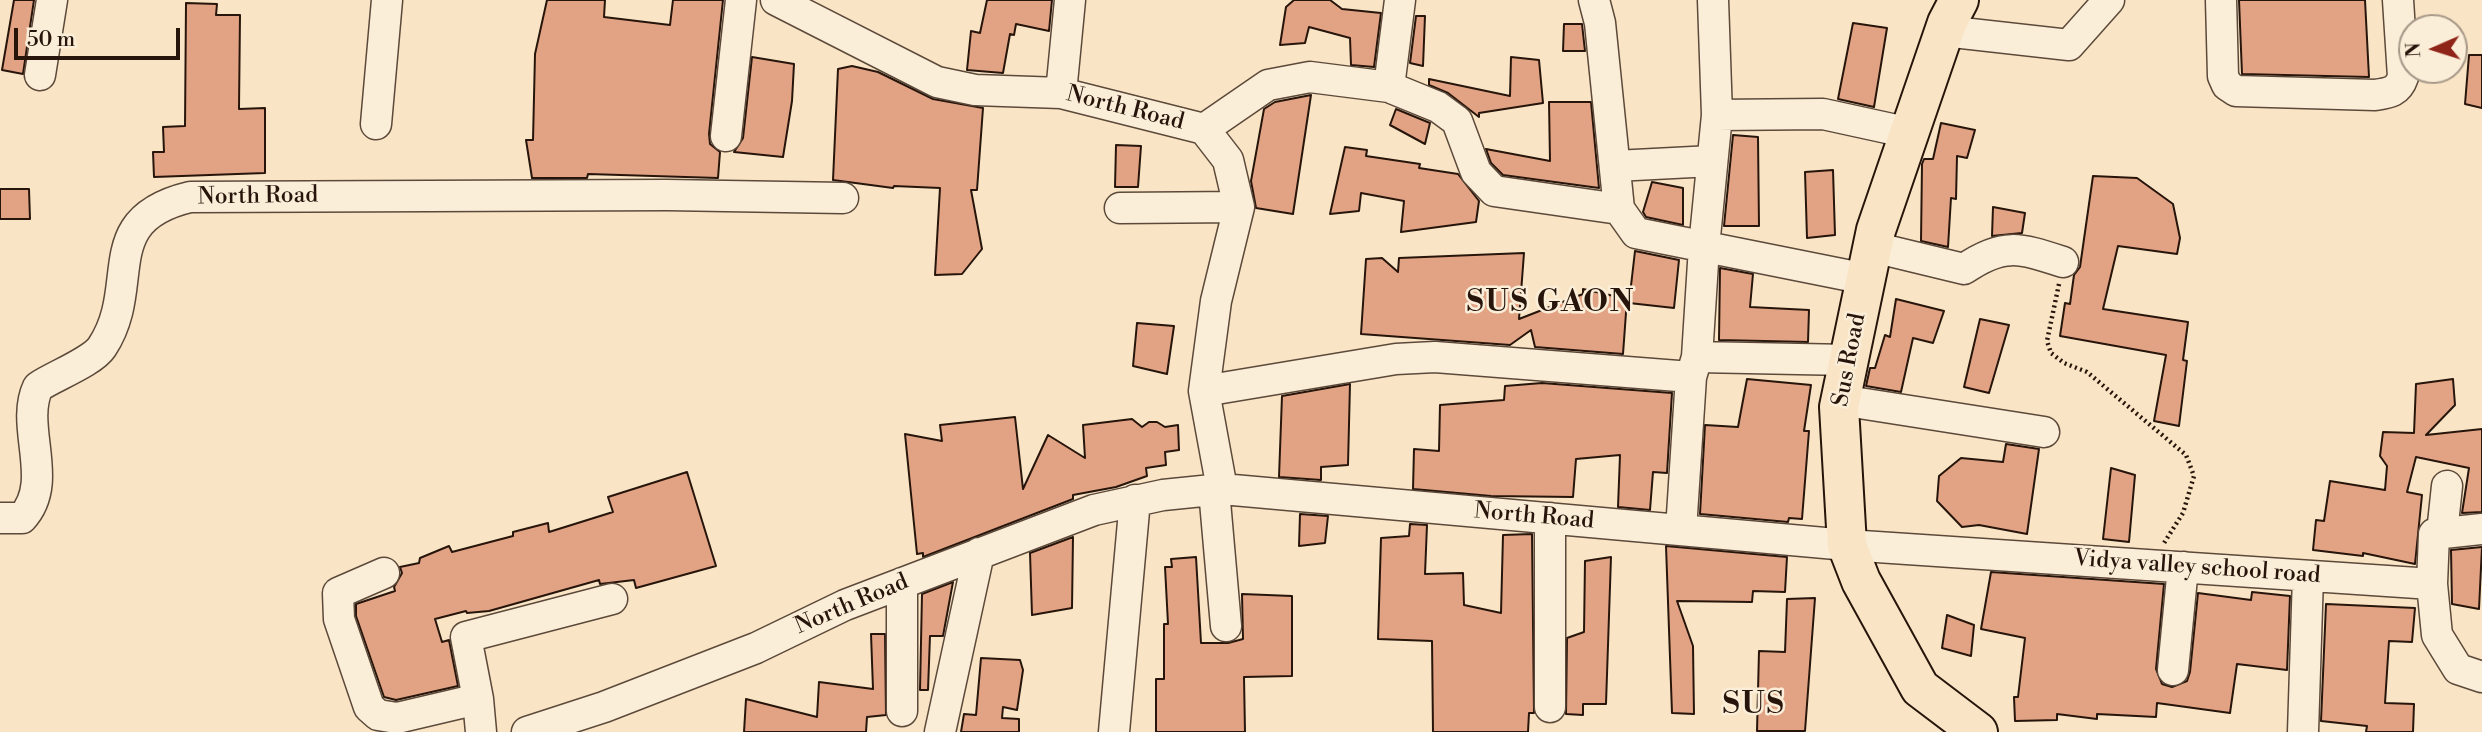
<!DOCTYPE html>
<html>
<head>
<meta charset="utf-8">
<style>
	body { margin:0 }
	#map { position:relative; width:2482px; height:732px; overflow:hidden; background:#f9e5c5; font-family:"Libre Bodoni",serif }
	canvas { display:block }
	.north { position:absolute; left:2398px; top:14px; width:70px; height:70px; box-sizing:border-box; background:#fbeed9; border:2px solid #a69787; border-radius:50%; rotate:267deg; font-size:19px; font-weight:700; line-height:28px; text-align:center; color:#27150b }
	.north::after { content:''; display:block; margin:auto; width:24px; height:32px; background:#8f2418; clip-path:polygon(50% 0,100% 100%,50% 72%,0 100%) }
	.scale { position:absolute; left:14px; top:28px; width:166px; height:32px; box-sizing:border-box; border:4px solid #27150b; border-top:0; padding-left:9px; font-size:21px; line-height:24px; white-space:nowrap; color:#27150b; -webkit-text-stroke:5px #fbeed9; paint-order:stroke }
</style>
</head>
<body>
<div id="map">
<canvas width="2482" height="732"></canvas>
<div class="north">N</div>
<div class="scale">50 m</div>
</div>
<script>
const ctx = document.querySelector('canvas').getContext('2d');
ctx.lineJoin = 'round';
function fill(path, color) { ctx.fillStyle = color; ctx.fill(path, 'evenodd'); }
function strokePath(path, color, width, dash) { ctx.strokeStyle = color; ctx.lineWidth = width; ctx.lineCap = dash ? 'butt' : 'round'; ctx.setLineDash(dash || []); ctx.stroke(path); }
function drawText(font, color, halo, rows, align = 'center') {
  ctx.font = font + ' "Libre Bodoni",serif'; ctx.lineWidth = 5; ctx.setLineDash([]); ctx.textBaseline = 'middle'; ctx.strokeStyle = halo; ctx.fillStyle = color; for (const [text, x, y, turn = 0] of rows) {
    ctx.save(); ctx.translate(x, y); ctx.rotate((+turn || 0) * Math.PI / 180); ctx.textAlign = isNaN(turn) ? turn : align; if (halo) ctx.strokeText(text, 0, 0); ctx.fillText(text, 0, 0); ctx.restore();
  }
}
const building = new Path2D(`
	M 14,0 L 34,0 L 23,74 L 2,70 Z
	M 547,0 L 605,0 L 604,17 L 670,25 L 673,0 L 723,0 L 709,134 L 710,144 L 720,152 L 718,178 L 588,174 L 587,178 L 532,178 L 526,140 L 533,140 L 535,54 Z
	M 987,0 L 1052,0 L 1049,31 L 1016,24 L 1014,35 L 1010,34 L 1003,73 L 967,70 L 971,31 L 980,33 Z
	M 1294,0 L 1330,0 L 1342,9 L 1381,13 L 1374,67 L 1351,65 L 1350,38 L 1309,27 L 1305,43 L 1280,45 L 1286,7 Z
	M 2239,0 L 2365,0 L 2369,77 L 2242,74 Z
	M 186,3 L 217,4 L 216,15 L 240,15 L 239,109 L 265,108 L 265,173 L 154,177 L 153,152 L 164,152 L 163,127 L 185,126 Z
	M 1416,16 L 1425,16 L 1423,66 L 1410,63 Z
	M 1853,23 L 1887,28 L 1874,107 L 1838,99 Z
	M 1564,24 L 1582,24 L 1585,51 L 1563,51 Z
	M 2469,55 L 2482,55 L 2482,108 L 2465,104 Z
	M 752,57 L 794,64 L 792,101 L 783,157 L 734,152 L 743,138 Z
	M 1511,57 L 1539,60 L 1543,103 L 1479,113 L 1479,117 L 1448,93 L 1429,85 L 1429,79 L 1510,96 Z
	M 852,66 L 878,72 L 933,99 L 983,108 L 977,190 L 971,190 L 982,249 L 962,274 L 935,275 L 940,188 L 894,186 L 893,188 L 833,180 L 838,69 Z
	M 1311,95 L 1293,214 L 1256,208 L 1251,181 L 1264,109 L 1275,102 Z
	M 1549,102 L 1591,102 L 1599,188 L 1503,175 L 1491,163 L 1486,149 L 1550,161 Z
	M 1396,109 L 1430,123 L 1425,144 L 1390,125 Z
	M 1941,123 L 1975,130 L 1967,158 L 1957,156 L 1956,199 L 1951,198 L 1948,247 L 1921,241 L 1922,164 L 1924,159 L 1933,159 Z
	M 1733,135 L 1758,137 L 1759,226 L 1724,226 Z
	M 1116,145 L 1141,146 L 1138,187 L 1115,187 Z
	M 1345,147 L 1367,150 L 1366,156 L 1420,164 L 1419,168 L 1458,174 L 1479,201 L 1476,222 L 1401,232 L 1404,201 L 1361,193 L 1359,211 L 1330,214 Z
	M 1833,170 L 1835,235 L 1807,238 L 1805,172 Z
	M 2093,176 L 2137,178 L 2173,204 L 2180,238 L 2177,254 L 2118,246 L 2103,309 L 2188,322 L 2183,360 L 2187,361 L 2179,426 L 2154,421 L 2166,355 L 2060,336 L 2065,303 L 2070,304 L 2074,275 L 2080,267 Z
	M 1652,182 L 1683,188 L 1683,225 L 1646,217 L 1643,212 Z
	M 0,189 L 29,189 L 30,219 L 0,219 Z
	M 1993,207 L 2025,213 L 2022,233 L 1992,236 Z
	M 1635,251 L 1679,260 L 1674,308 L 1629,303 Z
	M 1524,253 L 1519,319 L 1583,294 L 1583,289 L 1627,299 L 1623,354 L 1535,347 L 1531,330 L 1510,345 L 1361,334 L 1366,259 L 1382,258 L 1398,272 L 1399,258 Z
	M 1720,268 L 1753,274 L 1750,307 L 1809,310 L 1808,342 L 1719,340 Z
	M 1896,299 L 1944,311 L 1933,343 L 1913,338 L 1901,392 L 1866,386 L 1870,368 L 1875,368 L 1885,335 L 1890,337 Z
	M 1980,319 L 2009,325 L 1989,393 L 1964,387 Z
	M 1137,323 L 1174,326 L 1167,374 L 1133,366 Z
	M 1747,379 L 1811,385 L 1804,431 L 1809,431 L 1802,519 L 1789,518 L 1788,522 L 1700,514 L 1705,425 L 1738,427 Z
	M 2453,379 L 2455,405 L 2426,435 L 2482,429 L 2482,512 L 2462,513 L 2469,468 L 2416,457 L 2407,492 L 2422,495 L 2415,564 L 2363,553 L 2363,556 L 2313,550 L 2316,520 L 2324,521 L 2330,481 L 2385,490 L 2387,466 L 2380,456 L 2383,432 L 2414,433 L 2416,384 Z
	M 1542,383 L 1672,393 L 1667,473 L 1653,472 L 1650,510 L 1618,507 L 1620,455 L 1576,459 L 1573,497 L 1491,496 L 1413,489 L 1414,449 L 1439,451 L 1440,405 L 1504,400 L 1505,386 Z
	M 1350,384 L 1348,465 L 1321,467 L 1321,480 L 1279,477 L 1282,396 Z
	M 1015,417 L 1023,489 L 1048,435 L 1085,458 L 1083,425 L 1132,419 L 1142,427 L 1149,422 L 1157,422 L 1165,427 L 1178,425 L 1179,450 L 1165,452 L 1166,465 L 1146,468 L 1147,476 L 1116,487 L 1073,495 L 1073,499 L 923,557 L 923,553 L 917,554 L 905,434 L 942,441 L 940,425 Z
	M 2006,444 L 2039,449 L 2027,534 L 1979,525 L 1962,527 L 1937,501 L 1939,476 L 1961,458 L 2003,462 Z
	M 2111,468 L 2135,475 L 2129,542 L 2103,539 Z
	M 687,472 L 716,566 L 636,588 L 634,580 L 600,584 L 599,580 L 489,611 L 467,613 L 466,611 L 435,619 L 442,642 L 449,640 L 458,686 L 396,700 L 384,697 L 356,616 L 356,604 L 395,591 L 394,587 L 402,573 L 400,567 L 419,563 L 420,558 L 449,546 L 452,552 L 513,536 L 513,532 L 548,523 L 549,532 L 613,512 L 608,497 Z
	M 1300,514 L 1328,516 L 1325,543 L 1299,546 Z
	M 1410,524 L 1427,525 L 1425,574 L 1463,573 L 1464,605 L 1501,613 L 1503,535 L 1532,534 L 1534,713 L 1529,713 L 1528,732 L 1433,732 L 1432,641 L 1378,639 L 1381,538 L 1409,536 Z
	M 1073,537 L 1072,608 L 1032,615 L 1030,553 Z
	M 1666,546 L 1787,557 L 1785,592 L 1753,591 L 1752,602 L 1677,601 L 1693,646 L 1694,714 L 1672,713 Z
	M 2482,547 L 2479,609 L 2452,604 L 2451,550 Z
	M 1196,557 L 1201,643 L 1228,643 L 1243,639 L 1242,594 L 1292,596 L 1292,676 L 1244,677 L 1245,732 L 1156,732 L 1156,679 L 1164,679 L 1164,624 L 1168,624 L 1165,567 L 1172,567 L 1171,559 Z
	M 1611,557 L 1606,704 L 1583,704 L 1583,715 L 1566,714 L 1567,638 L 1584,632 L 1585,561 Z
	M 1991,572 L 2164,584 L 2156,669 L 2162,684 L 2172,687 L 2187,681 L 2190,672 L 2198,593 L 2251,600 L 2252,592 L 2290,596 L 2287,670 L 2237,664 L 2230,713 L 2157,703 L 2156,717 L 2097,714 L 2097,719 L 2057,714 L 2057,720 L 2015,721 L 2014,697 L 2018,697 L 2025,638 L 1981,629 Z
	M 953,582 L 943,636 L 930,636 L 928,690 L 920,690 L 922,594 Z
	M 1815,598 L 1805,731 L 1757,731 L 1759,651 L 1785,652 L 1787,599 Z
	M 2326,604 L 2415,608 L 2412,642 L 2389,641 L 2385,703 L 2414,704 L 2413,732 L 2366,732 L 2367,726 L 2321,721 Z
	M 1947,615 L 1974,625 L 1971,656 L 1942,648 Z
	M 871,634 L 885,634 L 886,715 L 867,717 L 866,732 L 744,732 L 746,699 L 817,717 L 819,682 L 873,689 Z
	M 981,658 L 1020,660 L 1023,670 L 1017,710 L 1003,707 L 1002,718 L 1019,719 L 1019,732 L 961,732 L 964,714 L 976,715 Z`);
fill(building, '#e1a384');
strokePath(building, '#27150b', 2);
const minor = new Path2D(`
	M 776,0 L 937,82 L 975,90 L 1061,93 L 1204,129 L 1228,160 L 1239,207 L 1216,301 L 1204,391 L 1222,489
	M 1594,0 L 1600,23 L 1619,209 L 1636,233 L 1866,279
	M 2221,0 L 2223,76 L 2227,85 L 2236,91 L 2375,95 C 2389,93 2398,92 2403,77 L 2398,0
	M 1944,31 L 2069,45 L 2109,0
	M 40,75 L 52,0
	M 1389,87 L 1438,107 L 1457,121 L 1476,172 L 1494,191 L 1619,209
	M 1061,93 L 1070,0
	M 1717,115 L 1823,114 L 1910,133
	M 376,124 L 387,0
	M 1204,129 L 1268,85 L 1310,77 L 1389,87 L 1400,0
	M 726,136 L 741,0
	M 1615,166 L 1712,161
	M 1120,208 L 1239,207
	M 1873,247 L 1964,269 C 2003,242 2020,248 2063,262
	M 1697,357 L 1704,247 L 1717,115 L 1713,0
	M 1204,391 L 1396,359 L 1435,357 L 1691,377
	M 1840,400 L 2044,432
	M 1214,490 L 1226,626
	M 0,518 L 22,518 C 56,481 19,427 38,387 C 54,376 92,362 102,347 C 143,285 94,220 190,197 L 667,195 L 843,198
	M 2482,529 L 2434,534 L 2432,584 L 2437,635 L 2458,669 L 2482,677
	M 1681,530 L 1691,377 L 1697,357 L 1849,360
	M 2442,533 L 2447,486
	M 384,573 L 338,593 L 339,619 L 369,707 L 378,715 L 397,718 L 478,699
	M 902,583 L 902,711
	M 2173,670 L 2183,567
	M 1550,707 L 1550,518
	M 481,732 L 478,699 L 466,637 L 612,599
	M 527,732 L 604,707 L 756,648 L 845,605 L 1094,510 L 1163,495 L 1222,489 L 1847,545 L 2432,584
	M 940,732 L 979,553
	M 1114,732 L 1135,500
	M 2303,732 L 2308,576`);
const major = new Path2D(`
	M 1959,0 L 1947,23 L 1876,230 L 1839,407 L 1847,545 L 1861,581 L 1920,688 L 1978,732`);
strokePath(minor, '#5c493a', 33);
strokePath(major, '#27150b', 42);
strokePath(new Path2D(`
	M 2059,284 L 2047,341 L 2051,353 L 2064,363 L 2087,372 L 2186,455 L 2194,476 L 2183,513 L 2164,543`), '#27150b', 4.5, [2, 3.5]);
strokePath(minor, '#fbeed9', 30);
strokePath(major, '#f9e5c5', 38);
drawText('23px', '#27150b', '#fbeed9', [
	["North Road",1125,109,14],
	["North Road",258,197,-1],
	["Sus Road",1850,360,-79],
	["North Road",1534,517,5],
	["Vidya valley school road",2197,568,4],
	["North Road",852,605,-23]
]);
ctx.letterSpacing = '2px';
drawText('bold 30px', '#27150b', '#fbeed9', [
	["SUS GAON",1551,304],
	["SUS",1754,706]
]);
ctx.letterSpacing = '0px';
</script>
</body>
</html>
